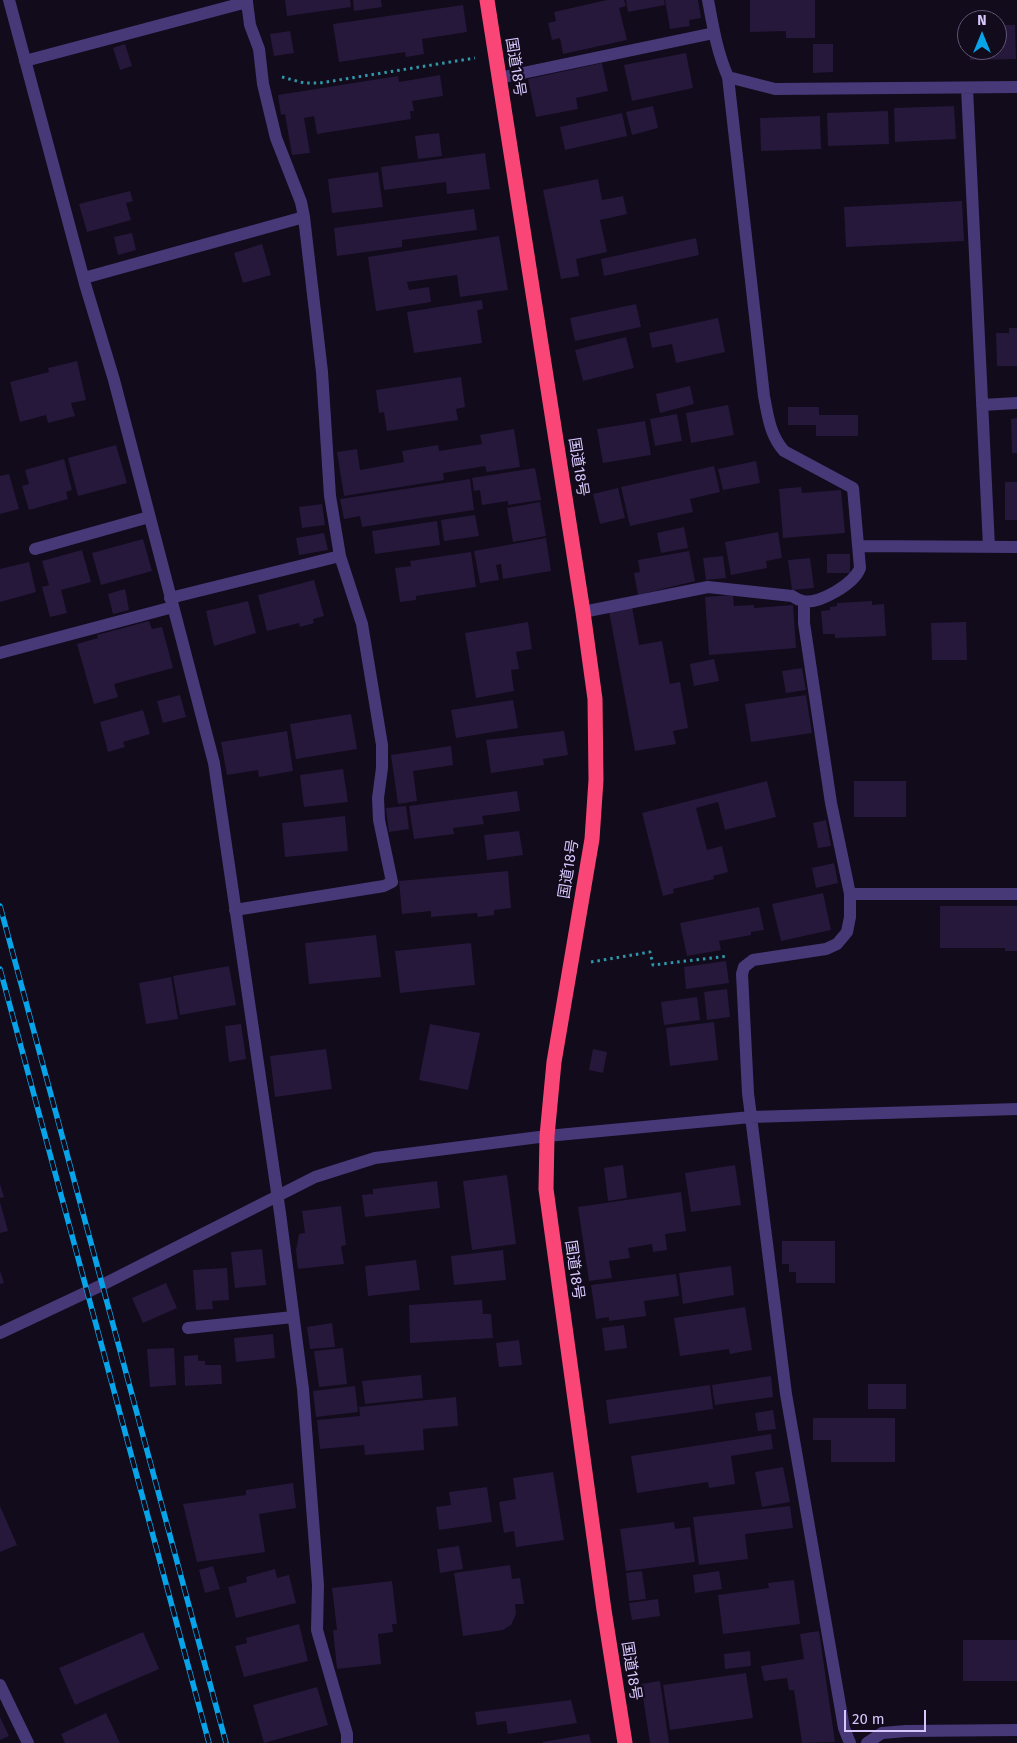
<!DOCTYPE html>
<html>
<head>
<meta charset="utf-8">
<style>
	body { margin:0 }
	#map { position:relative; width:1017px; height:1743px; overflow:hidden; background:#110b1b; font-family:"Fira Sans",sans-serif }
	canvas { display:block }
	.north { position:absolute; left:957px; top:10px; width:50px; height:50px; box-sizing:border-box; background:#110b1b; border:1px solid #615675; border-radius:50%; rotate:0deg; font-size:14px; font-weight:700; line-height:20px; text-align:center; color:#d8c7fd }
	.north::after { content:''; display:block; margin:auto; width:18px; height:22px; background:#07a4e9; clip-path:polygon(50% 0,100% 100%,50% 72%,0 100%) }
	.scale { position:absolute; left:844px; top:1710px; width:82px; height:22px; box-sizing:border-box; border:2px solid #d8c7fd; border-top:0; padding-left:6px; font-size:15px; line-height:18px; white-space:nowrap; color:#d8c7fd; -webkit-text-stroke:4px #110b1b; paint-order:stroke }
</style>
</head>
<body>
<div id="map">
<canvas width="1017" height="1743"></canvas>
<div class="north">N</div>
<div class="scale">20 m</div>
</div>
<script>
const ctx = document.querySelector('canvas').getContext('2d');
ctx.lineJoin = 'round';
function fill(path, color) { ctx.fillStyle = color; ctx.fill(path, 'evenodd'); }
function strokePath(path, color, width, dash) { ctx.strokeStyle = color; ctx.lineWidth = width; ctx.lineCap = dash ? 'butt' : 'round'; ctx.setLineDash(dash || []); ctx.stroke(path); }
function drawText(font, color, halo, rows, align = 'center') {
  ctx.font = font + ' "Fira Sans","Noto Sans JP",sans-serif'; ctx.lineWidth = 4.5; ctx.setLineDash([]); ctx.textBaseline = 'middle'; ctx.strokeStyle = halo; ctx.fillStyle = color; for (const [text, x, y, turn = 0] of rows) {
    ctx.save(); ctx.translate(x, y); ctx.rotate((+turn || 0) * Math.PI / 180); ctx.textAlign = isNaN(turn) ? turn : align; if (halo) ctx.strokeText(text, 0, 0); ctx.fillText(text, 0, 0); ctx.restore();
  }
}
fill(new Path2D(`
	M 285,0 L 350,0 L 351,7 L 287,16 Z
	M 353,0 L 381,0 L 382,7 L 354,11 Z
	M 607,0 L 624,0 L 626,6 L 619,8 L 627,40 L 563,54 L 560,38 L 552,40 L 548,23 L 556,21 L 554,12 Z
	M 626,0 L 664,0 L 665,5 L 628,12 Z
	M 665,0 L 698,0 L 701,18 L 689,20 L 690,26 L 670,29 Z
	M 750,0 L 815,0 L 815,38 L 786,38 L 786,31 L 750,32 Z
	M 463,5 L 467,32 L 422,39 L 424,54 L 406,57 L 405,52 L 339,62 L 333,24 Z
	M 963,25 L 967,25 L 967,47 L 964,47 Z
	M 997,25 L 1015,25 L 1016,59 L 970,60 L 970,50 L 997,50 Z
	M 290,31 L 294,53 L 274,56 L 270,34 Z
	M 125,44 L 132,66 L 120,70 L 113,48 Z
	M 813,44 L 833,44 L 833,72 L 813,73 Z
	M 686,53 L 693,88 L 632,101 L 624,65 Z
	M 602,63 L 608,91 L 576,98 L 578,109 L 536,117 L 528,79 Z
	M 440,75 L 443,96 L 412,101 L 414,111 L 410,111 L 411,119 L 317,134 L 314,116 L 304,118 L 310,153 L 292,155 L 285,114 L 281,115 L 278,95 L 398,76 L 399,82 Z
	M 653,106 L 658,128 L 632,135 L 626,112 Z
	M 954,106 L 956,139 L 895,142 L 894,108 Z
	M 888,111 L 889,144 L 828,146 L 827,113 Z
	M 622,113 L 627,136 L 565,150 L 560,127 Z
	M 820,116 L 821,149 L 761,151 L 760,118 Z
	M 439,133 L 442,156 L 418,159 L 415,136 Z
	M 485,153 L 490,189 L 447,194 L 446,182 L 384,190 L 381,167 Z
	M 378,172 L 383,207 L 332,213 L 328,179 Z
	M 598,179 L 602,200 L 623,196 L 627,214 L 600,220 L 607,252 L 576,259 L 579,276 L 561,279 L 543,190 Z
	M 130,191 L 133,201 L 126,203 L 131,220 L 87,232 L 79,204 Z
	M 962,201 L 964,241 L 846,247 L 844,207 Z
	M 474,209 L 477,230 L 402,240 L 402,247 L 337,256 L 334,228 Z
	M 132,233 L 136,250 L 118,255 L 114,237 Z
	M 499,236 L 508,290 L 460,297 L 457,275 L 407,282 L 409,290 L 429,287 L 431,302 L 376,311 L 368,257 Z
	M 696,238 L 699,255 L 604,276 L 601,259 Z
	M 262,244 L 271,275 L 243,283 L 234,253 Z
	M 482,300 L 483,309 L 477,310 L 482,343 L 414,353 L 407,312 Z
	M 636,304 L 641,327 L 575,341 L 570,318 Z
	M 718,318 L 725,352 L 676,363 L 672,344 L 652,348 L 649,333 Z
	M 1009,328 L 1017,328 L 1017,366 L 997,366 L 996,333 L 1009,333 Z
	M 626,337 L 634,368 L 583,381 L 575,350 Z
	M 77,361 L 86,400 L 71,403 L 75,416 L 48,423 L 46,415 L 20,422 L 10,382 L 49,372 L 48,368 Z
	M 461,377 L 465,407 L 456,409 L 458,420 L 387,431 L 384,412 L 379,413 L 376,390 Z
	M 690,386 L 694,404 L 660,413 L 656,394 Z
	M 728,405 L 734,435 L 691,443 L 686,413 Z
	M 788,407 L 819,407 L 819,415 L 858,415 L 858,436 L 816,436 L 816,425 L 788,425 Z
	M 677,414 L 682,441 L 655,446 L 650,419 Z
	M 1017,418 L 1017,453 L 1012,453 L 1011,419 Z
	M 645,421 L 651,455 L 603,463 L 597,429 Z
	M 514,429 L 520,467 L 487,472 L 485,466 L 443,473 L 444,480 L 344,496 L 337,452 L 357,449 L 360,470 L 404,462 L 402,451 L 438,445 L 439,451 L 482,444 L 480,435 Z
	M 116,445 L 127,483 L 78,496 L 68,458 Z
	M 64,459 L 72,490 L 66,492 L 68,499 L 29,510 L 22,486 L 29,484 L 25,470 Z
	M 756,461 L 760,483 L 723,490 L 718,469 Z
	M 714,466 L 720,492 L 690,499 L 693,512 L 630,526 L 621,487 Z
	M 535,468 L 541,500 L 508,505 L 508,501 L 482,505 L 480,490 L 474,491 L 472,478 Z
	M 9,474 L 19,509 L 0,514 L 0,476 Z
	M 470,479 L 474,510 L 362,527 L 360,516 L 344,519 L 340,499 Z
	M 1005,482 L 1017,482 L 1017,520 L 1005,520 Z
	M 801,487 L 802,493 L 841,490 L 845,533 L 783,538 L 779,489 Z
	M 618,488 L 625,518 L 600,524 L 593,494 Z
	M 540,502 L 546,536 L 513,542 L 507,508 Z
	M 322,504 L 325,525 L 302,528 L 299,507 Z
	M 475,515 L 479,536 L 444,541 L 441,520 Z
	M 437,521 L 440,545 L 375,554 L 372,531 Z
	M 684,527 L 688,548 L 661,553 L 657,533 Z
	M 778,532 L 782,558 L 766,561 L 767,568 L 731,575 L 725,542 Z
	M 324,533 L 328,550 L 299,555 L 296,538 Z
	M 546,538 L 551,571 L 503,579 L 501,564 L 496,565 L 499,580 L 480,583 L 474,551 Z
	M 143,539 L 152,571 L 101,585 L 92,553 Z
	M 82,550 L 91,582 L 61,590 L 67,613 L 50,617 L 42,587 L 49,585 L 42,561 Z
	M 689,551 L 695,581 L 638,595 L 634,573 L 640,572 L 638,560 Z
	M 471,552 L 476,587 L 416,596 L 416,600 L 400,602 L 395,568 L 411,566 L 410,561 Z
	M 827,554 L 850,554 L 850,573 L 827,573 Z
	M 723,556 L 726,578 L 706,580 L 703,558 Z
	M 810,558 L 814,588 L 792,590 L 788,560 Z
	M 29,562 L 36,592 L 0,602 L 0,569 Z
	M 314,580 L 324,616 L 313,619 L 314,623 L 300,627 L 299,623 L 267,631 L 258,595 Z
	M 125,589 L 129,610 L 113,614 L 108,594 Z
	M 733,595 L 734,606 L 754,605 L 754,608 L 793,605 L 796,648 L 709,655 L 705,597 Z
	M 248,601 L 256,633 L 214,646 L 206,611 Z
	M 872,601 L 872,605 L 884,604 L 886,636 L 835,638 L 835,634 L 823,634 L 821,611 L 830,610 L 830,607 L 837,606 L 837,603 Z
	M 632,607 L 639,645 L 662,641 L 670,684 L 680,682 L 688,728 L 673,731 L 676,744 L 635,751 L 609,611 Z
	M 149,621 L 152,629 L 162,627 L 173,668 L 114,684 L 118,697 L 94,704 L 77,644 L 98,638 L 97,635 Z
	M 528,622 L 532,649 L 516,652 L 519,669 L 511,670 L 514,691 L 476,698 L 465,633 Z
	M 966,622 L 967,660 L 932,660 L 931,623 Z
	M 714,659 L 719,681 L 694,686 L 690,664 Z
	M 802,668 L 806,690 L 786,693 L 782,671 Z
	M 180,695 L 186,717 L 163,723 L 157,701 Z
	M 806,695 L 812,733 L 751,742 L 745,704 Z
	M 513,700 L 518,728 L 456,738 L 451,710 Z
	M 143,710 L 150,734 L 123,742 L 125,747 L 108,752 L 100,722 Z
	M 351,714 L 357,749 L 296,759 L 290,724 Z
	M 287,731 L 293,771 L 259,777 L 258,770 L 227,775 L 221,742 Z
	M 564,731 L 568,755 L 543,759 L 544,765 L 491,773 L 486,740 Z
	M 451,746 L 453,765 L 413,771 L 417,801 L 398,804 L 391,755 Z
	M 343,769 L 348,802 L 304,807 L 300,775 Z
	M 767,781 L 776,817 L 725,830 L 718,802 L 696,808 L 707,850 L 722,846 L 728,872 L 713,876 L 714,879 L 673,889 L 674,893 L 663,896 L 642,813 Z
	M 854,781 L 906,781 L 906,817 L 854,817 Z
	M 517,791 L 520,811 L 482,816 L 484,824 L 453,828 L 454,834 L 414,839 L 409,806 Z
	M 406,806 L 409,829 L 389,832 L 386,808 Z
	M 345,816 L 348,851 L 285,857 L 282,823 Z
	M 826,820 L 831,846 L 818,848 L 813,823 Z
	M 519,831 L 523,855 L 487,860 L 484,835 Z
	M 834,863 L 838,883 L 816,888 L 812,868 Z
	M 508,871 L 511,908 L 494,910 L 494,915 L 478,917 L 477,913 L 431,917 L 431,911 L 402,914 L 399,881 Z
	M 823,893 L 831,930 L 781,941 L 772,904 Z
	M 940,906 L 1017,906 L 1017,951 L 1005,951 L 1005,948 L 940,948 Z
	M 759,907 L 764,930 L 751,932 L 751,935 L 719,941 L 721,950 L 687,956 L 680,923 Z
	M 376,935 L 381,977 L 309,984 L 305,943 Z
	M 471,943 L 475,985 L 400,993 L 395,951 Z
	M 726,961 L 729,983 L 686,989 L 684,967 Z
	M 229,966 L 236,1005 L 180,1015 L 173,976 Z
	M 171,977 L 178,1019 L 146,1024 L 139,983 Z
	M 727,989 L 730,1017 L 707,1020 L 704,992 Z
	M 697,997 L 700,1020 L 664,1025 L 661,1002 Z
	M 714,1022 L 718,1060 L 670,1066 L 666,1028 Z
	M 241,1024 L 246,1059 L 229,1062 L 225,1026 Z
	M 430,1024 L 480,1033 L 468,1090 L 419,1080 Z
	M 326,1049 L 332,1089 L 275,1097 L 270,1056 Z
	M 593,1049 L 607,1052 L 603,1073 L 589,1070 Z
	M 623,1165 L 627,1198 L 608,1201 L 604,1168 Z
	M 735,1165 L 741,1205 L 691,1212 L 685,1173 Z
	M 507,1175 L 516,1244 L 472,1250 L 463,1181 Z
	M 437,1181 L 440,1208 L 365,1217 L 362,1195 L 373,1194 L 373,1189 Z
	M 0,1184 L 4,1197 L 0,1198 Z
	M 681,1192 L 686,1231 L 665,1234 L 667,1250 L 653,1252 L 652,1244 L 628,1248 L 630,1258 L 609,1261 L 612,1278 L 589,1281 L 578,1207 Z
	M 0,1202 L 8,1231 L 0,1233 Z
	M 341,1206 L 346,1245 L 341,1246 L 344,1264 L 298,1269 L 296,1250 L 299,1234 L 305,1233 L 302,1211 Z
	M 782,1241 L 835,1241 L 835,1283 L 796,1283 L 796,1272 L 789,1272 L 789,1264 L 782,1264 Z
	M 262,1249 L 266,1285 L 235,1288 L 231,1252 Z
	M 503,1250 L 506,1280 L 454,1285 L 451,1256 Z
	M 416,1260 L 420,1290 L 368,1296 L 365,1266 Z
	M 731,1266 L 734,1295 L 683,1304 L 679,1273 Z
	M 227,1268 L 229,1300 L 212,1301 L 213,1309 L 196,1310 L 193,1270 Z
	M 0,1271 L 4,1283 L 0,1284 Z
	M 676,1274 L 679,1296 L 644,1301 L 646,1316 L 609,1321 L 609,1317 L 596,1319 L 591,1285 Z
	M 166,1283 L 177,1308 L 143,1323 L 132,1298 Z
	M 482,1300 L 483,1314 L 491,1314 L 493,1338 L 410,1343 L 409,1305 Z
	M 745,1307 L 752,1350 L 730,1354 L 729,1349 L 680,1356 L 674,1318 Z
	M 332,1323 L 335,1347 L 310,1349 L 307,1327 Z
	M 624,1325 L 627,1348 L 605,1351 L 602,1328 Z
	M 273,1334 L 275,1358 L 236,1362 L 234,1338 Z
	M 519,1340 L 522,1365 L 499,1367 L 496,1343 Z
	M 174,1348 L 176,1385 L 150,1387 L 147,1349 Z
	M 343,1348 L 347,1384 L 319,1387 L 314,1351 Z
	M 198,1355 L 198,1361 L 205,1361 L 205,1365 L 221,1365 L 222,1384 L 185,1386 L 184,1356 Z
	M 421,1375 L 423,1398 L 365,1404 L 362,1381 Z
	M 771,1376 L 773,1397 L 715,1405 L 712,1385 Z
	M 868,1384 L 906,1384 L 906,1409 L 868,1409 Z
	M 710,1385 L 713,1409 L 609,1424 L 606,1400 Z
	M 355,1386 L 358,1412 L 316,1417 L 313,1391 Z
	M 456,1397 L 458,1426 L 423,1429 L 424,1450 L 365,1455 L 364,1445 L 320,1449 L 317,1420 L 360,1416 L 359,1407 Z
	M 773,1410 L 776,1429 L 758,1431 L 755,1413 Z
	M 813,1418 L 895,1418 L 895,1462 L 831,1462 L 831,1440 L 813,1440 Z
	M 771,1434 L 773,1449 L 731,1456 L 735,1484 L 709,1488 L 708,1482 L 637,1493 L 631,1456 Z
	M 783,1467 L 790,1502 L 762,1507 L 755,1472 Z
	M 553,1472 L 564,1540 L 516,1547 L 514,1531 L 504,1533 L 499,1502 L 516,1499 L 513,1478 Z
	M 293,1483 L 296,1508 L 259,1514 L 265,1552 L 197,1562 L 183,1504 L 246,1495 L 246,1490 Z
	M 487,1487 L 492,1522 L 439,1530 L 436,1507 L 451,1505 L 449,1492 Z
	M 0,1506 L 17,1545 L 0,1552 Z
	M 790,1506 L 793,1528 L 745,1534 L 748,1559 L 699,1565 L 693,1517 Z
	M 674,1522 L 675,1529 L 690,1527 L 695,1562 L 626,1571 L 620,1529 Z
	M 459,1546 L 463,1569 L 440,1573 L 437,1549 Z
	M 510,1565 L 512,1579 L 520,1578 L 524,1604 L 515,1604 L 516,1614 L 511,1625 L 503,1630 L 463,1636 L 454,1573 Z
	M 213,1566 L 220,1589 L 205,1593 L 199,1570 Z
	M 275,1569 L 277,1578 L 289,1575 L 296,1603 L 236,1618 L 228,1587 L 247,1582 L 246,1577 Z
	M 642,1571 L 646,1599 L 629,1601 L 626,1573 Z
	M 719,1571 L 722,1589 L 695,1593 L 693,1575 Z
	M 794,1580 L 800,1624 L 723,1634 L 718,1595 L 769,1588 L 768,1583 Z
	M 392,1581 L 397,1624 L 392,1624 L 393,1632 L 378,1634 L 381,1664 L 337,1669 L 333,1630 L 337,1630 L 332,1588 Z
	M 658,1599 L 660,1616 L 632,1620 L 629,1603 Z
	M 299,1624 L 308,1661 L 244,1677 L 235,1646 L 247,1643 L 246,1638 Z
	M 819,1631 L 835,1742 L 802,1743 L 794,1690 L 789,1690 L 787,1678 L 764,1681 L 761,1666 L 804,1659 L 800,1634 Z
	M 143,1632 L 159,1669 L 75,1705 L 59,1668 Z
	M 963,1640 L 1017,1640 L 1017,1681 L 963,1681 Z
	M 750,1651 L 751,1666 L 725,1669 L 724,1654 Z
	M 746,1673 L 753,1718 L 670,1730 L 663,1685 Z
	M 660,1681 L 669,1743 L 650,1743 L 641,1684 Z
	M 317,1687 L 328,1725 L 264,1743 L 253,1705 Z
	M 571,1700 L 577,1723 L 508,1734 L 506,1721 L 477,1725 L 475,1712 Z
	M 106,1713 L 120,1743 L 65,1743 L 61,1734 Z
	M 0,1717 L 9,1736 L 0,1740 Z
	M 589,1734 L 591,1743 L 543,1743 L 543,1742 Z`), '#26183b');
strokePath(new Path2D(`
	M 282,77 L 304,83 L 320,83 L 475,58
	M 591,962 L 650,952 L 653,965 L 728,956`), '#3097a8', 3, [2.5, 4]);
strokePath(new Path2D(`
	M 9,0 L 85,284 L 114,380 L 214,763 L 280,1213 L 303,1389 L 318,1585 L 317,1630 L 347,1734 L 347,1743
	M 25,61 L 247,2 L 247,0
	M 728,77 L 775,89 L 1017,87
	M 499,78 L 714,33
	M 967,88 L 989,547
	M 84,278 L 304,217
	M 982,405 L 1017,403
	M 858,546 L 1017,547
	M 35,549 L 149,517
	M 170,598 L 340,556
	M 804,602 L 804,623 L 831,803 L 850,894 L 850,917 L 847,932 L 837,944 L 826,949 L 753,960 L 744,967 L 742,974 L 748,1093 L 786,1394 L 844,1728 L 850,1743
	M 583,612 L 708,587 L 792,596 C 795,598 799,600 803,601 C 819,605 855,583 860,568 L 853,488 L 784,451 C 770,435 768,417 764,396 L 728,77 C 717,52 713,27 708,0
	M 0,653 L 173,607
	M 850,894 L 1017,894
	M 235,910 L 384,886 L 392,882 L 379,820 L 378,798 L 382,768 L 382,745 L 362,624 L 340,556 L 330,496 L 322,372 L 304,217 L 301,202 L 276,138 L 263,84 L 259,49 L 250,25 L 247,2
	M 188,1328 L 293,1317
	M 0,1333 L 102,1285 L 315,1177 L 375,1158 L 547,1136 L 751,1117 L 1017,1109
	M 0,1685 L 28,1743
	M 867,1743 L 882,1733 L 906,1731 L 1017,1730`), '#473878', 12);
strokePath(new Path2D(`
	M 487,0 L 583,612 L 595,699 L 596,780 L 592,839 L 554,1062 L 547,1136 L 546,1189 L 604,1610 L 625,1743`), '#f94677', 15);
const rail = new Path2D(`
	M 0,906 L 226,1743
	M 0,969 L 209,1743`);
strokePath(rail, '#07a4e9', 5.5);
strokePath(rail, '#110b1b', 4, [11]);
drawText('15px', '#d8c7fd', '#110b1b', [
	["国道18号",515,67,81],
	["国道18号",578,467,81],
	["国道18号",569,869,-81],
	["国道18号",574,1270,82],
	["国道18号",631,1671,81]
]);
</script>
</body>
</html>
